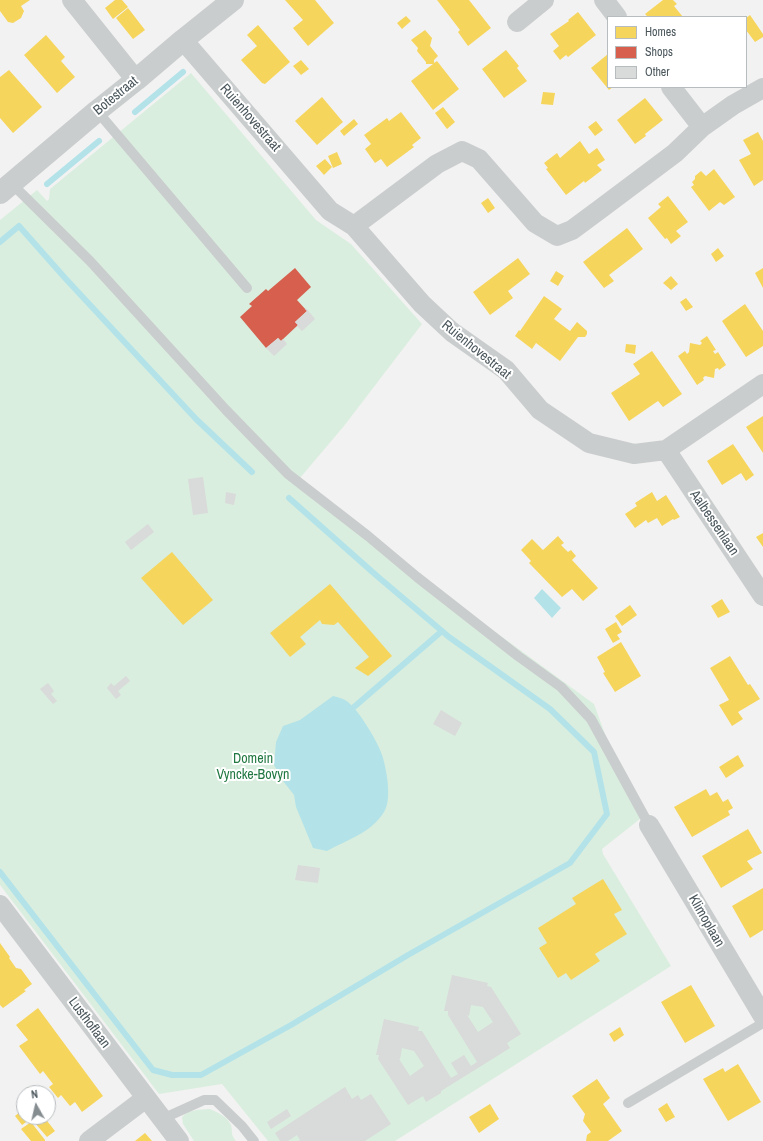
<!DOCTYPE html>
<html>
<head>
<meta charset="utf-8">
<style>
	body { margin:0 }
	#map { position:relative; width:763px; height:1141px; overflow:hidden; background:#f3f2f2; font-family:"Archivo Narrow",sans-serif }
	canvas { display:block }
	.legend { position:absolute; left:607px; top:16px; width:140px; height:72px; box-sizing:border-box; background:#fff; border:1px solid #b7bcbe; margin:0; padding:5px 7px; list-style:none; font-size:12px; color:#4b575d }
	.legend li { display:flex; align-items:center; gap:8px; height:20px }
	.legend b { width:20px; border:1px solid #b7bcbe }
	.north { position:absolute; left:16px; top:1085px; width:40px; height:40px; box-sizing:border-box; background:#fff; border:1px solid #b7bcbe; border-radius:50%; rotate:352deg; font-size:11px; font-weight:700; line-height:16px; text-align:center; color:#4b575d }
	.north::after { content:''; display:block; margin:auto; width:14px; height:18px; background:#868d91; clip-path:polygon(50% 0,100% 100%,50% 72%,0 100%) }
</style>
</head>
<body>
<div id="map">
<canvas width="763" height="1141"></canvas>
<ul class="legend">
<li><b style="height:11px;background:#f6d55c"></b>Homes</li>
<li><b style="height:11px;background:#d6604d"></b>Shops</li>
<li><b style="height:11px;background:#d9dada"></b>Other</li>
</ul>
<div class="north">N</div>
</div>
<script>
const ctx = document.querySelector('canvas').getContext('2d');
ctx.lineJoin = 'round';
function fill(path, color) { ctx.fillStyle = color; ctx.fill(path, 'evenodd'); }
function strokePath(path, color, width, dash) { ctx.strokeStyle = color; ctx.lineWidth = width; ctx.lineCap = dash ? 'butt' : 'round'; ctx.setLineDash(dash || []); ctx.stroke(path); }
function drawText(font, color, halo, rows, align = 'center') {
  ctx.font = font + ' "Archivo Narrow",sans-serif'; ctx.lineWidth = 4; ctx.setLineDash([]); ctx.textBaseline = 'middle'; ctx.strokeStyle = halo; ctx.fillStyle = color; for (const [text, x, y, turn = 0] of rows) {
    ctx.save(); ctx.translate(x, y); ctx.rotate((+turn || 0) * Math.PI / 180); ctx.textAlign = isNaN(turn) ? turn : align; if (halo) ctx.strokeText(text, 0, 0); ctx.fillText(text, 0, 0); ctx.restore();
  }
}
fill(new Path2D(`
	M 191,73 L 316,220 L 351,244 L 422,324 L 344,426 L 300,478 L 468,612 L 594,704 L 613,756 L 645,815 L 602,849 L 603,854 L 671,966 L 395,1141 L 268,1141 L 222,1084 L 159,1094 L 0,885 L 0,220 L 37,190 L 47,201 L 49,199 L 50,189 Z
	M 210,1109 C 217,1112 228,1117 231,1125 C 233,1132 230,1134 236,1141 L 194,1141 L 183,1124 L 182,1117 C 189,1109 199,1110 210,1109 Z`), '#daeedf');
fill(new Path2D(`
	M 542,589 L 561,608 L 552,618 L 534,598 Z
	M 333,696 C 337,697 342,698 345,700 C 357,706 380,745 383,758 C 387,772 392,800 384,812 C 371,833 347,840 327,851 L 313,848 L 296,807 L 294,795 L 283,781 L 274,765 L 276,742 L 283,726 L 300,720 Z`), '#b3e3e8');
fill(new Path2D(`
	M 0,0 L 30,0 L 21,6 L 24,11 L 21,18 L 13,23 L 8,22 L 0,11 Z
	M 115,0 L 122,0 L 128,7 L 113,19 L 105,8 Z
	M 285,0 L 315,0 L 334,23 L 308,46 L 293,28 L 303,20 Z
	M 437,0 L 469,0 L 491,28 L 468,46 L 458,32 L 460,30 Z
	M 663,0 L 673,0 L 677,4 L 674,6 L 683,17 L 648,17 L 645,14 Z
	M 128,8 L 145,30 L 133,39 L 116,18 Z
	M 578,12 L 596,35 L 568,57 L 566,55 L 560,60 L 553,51 L 559,46 L 550,34 L 569,21 L 568,20 Z
	M 750,15 L 763,34 L 763,37 L 755,42 L 746,30 L 746,18 Z
	M 406,16 L 411,21 L 402,29 L 397,23 Z
	M 258,25 L 290,62 L 265,84 L 262,83 L 241,60 L 257,46 L 247,35 Z
	M 425,30 L 432,38 L 430,46 L 438,56 L 434,60 L 434,63 L 437,61 L 459,89 L 433,110 L 411,81 L 433,64 L 426,64 L 426,62 L 417,51 L 418,48 L 411,40 Z
	M 46,35 L 65,57 L 61,61 L 75,77 L 57,93 L 24,55 Z
	M 506,50 L 519,66 L 517,68 L 527,81 L 504,98 L 482,69 Z
	M 608,54 L 608,87 L 613,87 L 609,90 L 591,68 Z
	M 301,60 L 309,69 L 301,75 L 293,66 Z
	M 9,70 L 42,107 L 13,133 L 0,118 L 0,77 Z
	M 543,92 L 555,93 L 553,105 L 541,104 Z
	M 322,97 L 343,122 L 317,145 L 295,121 Z
	M 645,98 L 663,120 L 645,134 L 646,136 L 635,144 L 617,120 Z
	M 443,107 L 455,122 L 447,129 L 435,113 Z
	M 401,112 L 421,138 L 412,145 L 414,147 L 387,167 L 381,159 L 375,163 L 365,149 L 371,144 L 364,135 L 387,118 L 389,121 Z
	M 354,119 L 358,124 L 344,136 L 340,131 Z
	M 596,121 L 603,130 L 595,136 L 588,127 Z
	M 758,132 L 763,141 L 763,180 L 754,186 L 739,160 L 751,154 L 743,140 Z
	M 580,141 L 589,154 L 597,148 L 605,160 L 597,165 L 602,170 L 585,183 L 584,181 L 566,195 L 546,169 L 548,168 L 544,163 L 557,153 L 560,158 Z
	M 337,152 L 342,164 L 333,168 L 328,156 Z
	M 325,159 L 332,167 L 324,175 L 316,166 Z
	M 714,169 L 735,197 L 724,205 L 720,202 L 709,211 L 691,187 L 694,185 L 692,182 L 695,179 L 695,176 L 701,171 L 706,176 Z
	M 668,196 L 688,222 L 676,231 L 681,236 L 671,244 L 667,238 L 665,239 L 648,218 L 661,207 L 658,204 Z
	M 488,198 L 495,208 L 488,213 L 481,203 Z
	M 627,228 L 643,249 L 609,275 L 614,281 L 604,288 L 583,262 Z
	M 718,248 L 724,256 L 716,262 L 711,254 Z
	M 518,258 L 530,274 L 508,291 L 513,298 L 490,315 L 473,292 Z
	M 763,268 L 763,288 L 755,273 Z
	M 556,271 L 564,276 L 558,286 L 550,281 Z
	M 671,276 L 678,284 L 671,290 L 663,283 Z
	M 544,296 L 562,309 L 554,319 L 570,331 L 577,322 L 587,331 L 587,334 L 585,337 L 578,337 L 560,361 L 536,343 L 532,349 L 515,336 L 519,330 L 520,331 Z
	M 686,298 L 693,307 L 686,311 L 680,302 Z
	M 745,304 L 763,331 L 763,346 L 746,357 L 722,321 Z
	M 707,336 L 716,350 L 713,351 L 715,354 L 718,352 L 726,365 L 719,370 L 718,368 L 715,369 L 714,378 L 705,376 L 703,378 L 704,380 L 697,385 L 678,356 L 685,351 L 687,354 L 689,352 L 690,343 L 700,345 L 702,343 L 700,341 Z
	M 626,344 L 636,345 L 635,354 L 625,352 Z
	M 652,351 L 682,394 L 663,407 L 658,401 L 629,421 L 611,393 L 640,374 L 633,364 Z
	M 763,416 L 763,453 L 746,427 Z
	M 733,444 L 754,475 L 746,481 L 741,473 L 722,485 L 707,461 Z
	M 652,492 L 657,501 L 666,495 L 680,517 L 674,520 L 673,519 L 662,526 L 657,518 L 648,523 L 646,520 L 635,528 L 625,514 L 637,506 L 635,503 Z
	M 763,533 L 763,547 L 756,537 Z
	M 558,536 L 564,543 L 561,545 L 568,552 L 571,550 L 576,556 L 572,560 L 598,588 L 583,601 L 572,589 L 562,597 L 529,563 L 531,561 L 521,550 L 532,539 L 543,550 Z
	M 172,552 L 213,600 L 183,625 L 141,578 Z
	M 330,584 L 392,656 L 368,676 L 355,668 L 369,657 L 338,622 L 334,625 L 322,624 L 320,620 L 300,637 L 306,644 L 290,657 L 270,633 Z
	M 722,599 L 730,612 L 718,618 L 711,606 Z
	M 630,605 L 637,615 L 622,626 L 615,616 Z
	M 616,622 L 622,632 L 617,635 L 620,639 L 613,643 L 605,629 Z
	M 621,642 L 641,676 L 615,692 L 603,673 L 605,672 L 597,657 Z
	M 730,656 L 748,685 L 750,684 L 760,699 L 738,712 L 743,719 L 732,726 L 719,705 L 729,700 L 710,668 Z
	M 738,755 L 744,766 L 726,778 L 719,767 Z
	M 706,789 L 710,796 L 717,792 L 723,802 L 728,799 L 733,808 L 728,811 L 730,815 L 692,837 L 674,807 Z
	M 748,829 L 762,853 L 747,861 L 753,869 L 721,888 L 702,856 Z
	M 603,879 L 622,910 L 614,914 L 627,934 L 595,954 L 600,961 L 571,980 L 566,973 L 558,978 L 539,948 L 547,943 L 538,928 L 576,904 L 572,898 Z
	M 763,888 L 763,930 L 750,938 L 732,906 Z
	M 0,943 L 10,957 L 9,958 L 16,968 L 21,969 L 32,984 L 24,990 L 26,991 L 3,1008 L 0,1005 Z
	M 691,985 L 715,1026 L 685,1043 L 661,1002 Z
	M 38,1008 L 103,1096 L 82,1112 L 75,1102 L 70,1106 L 61,1095 L 58,1098 L 49,1087 L 53,1084 L 43,1071 L 40,1074 L 19,1046 L 28,1040 L 16,1025 Z
	M 620,1027 L 624,1035 L 614,1042 L 609,1034 Z
	M 738,1064 L 761,1102 L 728,1121 L 703,1079 L 723,1068 L 725,1072 Z
	M 597,1079 L 610,1098 L 603,1104 L 622,1131 L 608,1141 L 586,1141 L 587,1135 L 591,1132 L 583,1121 L 585,1114 L 572,1096 Z
	M 667,1103 L 675,1117 L 666,1122 L 658,1109 Z
	M 490,1104 L 499,1119 L 479,1133 L 469,1117 Z
	M 21,1111 L 24,1114 L 24,1117 L 26,1117 L 29,1120 L 22,1125 L 15,1116 Z
	M 41,1117 L 44,1117 L 55,1131 L 47,1137 L 34,1122 Z
	M 31,1122 L 45,1140 L 45,1141 L 31,1141 L 21,1129 Z
	M 145,1133 L 152,1141 L 135,1141 Z`), '#f6d55c');
fill(new Path2D(`
	M 295,268 L 311,287 L 297,300 L 307,311 L 295,322 L 298,325 L 281,341 L 278,338 L 266,348 L 240,317 L 252,306 L 249,304 L 266,289 L 268,291 Z`), '#d6604d');
strokePath(new Path2D(`
	M 135,112 L 183,72
	M 47,184 L 99,141
	M 0,242 L 19,226 L 65,278 L 196,419 L 252,472
	M 354,707 L 442,631
	M 0,872 L 153,1070 L 172,1075 L 201,1075 L 291,1025 L 408,955 L 570,863 L 607,814 L 594,752 L 550,709 L 449,637 L 377,576 L 289,498`), '#b3e3e8', 6);
fill(new Path2D(`
	M 306,308 L 315,319 L 302,331 L 297,326 L 298,325 L 295,322 L 307,311 L 305,309 Z
	M 278,338 L 281,341 L 283,339 L 287,344 L 274,356 L 266,348 Z
	M 203,477 L 208,513 L 193,515 L 188,479 Z
	M 226,492 L 236,494 L 234,505 L 225,503 Z
	M 148,524 L 154,532 L 131,550 L 125,542 Z
	M 126,676 L 130,681 L 118,691 L 121,695 L 116,699 L 107,688 L 111,683 L 114,686 Z
	M 48,683 L 54,691 L 51,694 L 57,701 L 53,704 L 40,689 Z
	M 441,710 L 462,723 L 455,736 L 433,724 Z
	M 298,865 L 320,868 L 318,883 L 295,880 Z
	M 452,975 L 488,983 L 487,986 L 491,987 L 521,1034 L 507,1043 L 510,1048 L 441,1091 L 441,1093 L 426,1102 L 423,1096 L 408,1105 L 378,1059 L 379,1055 L 376,1055 L 384,1019 L 419,1027 L 418,1031 L 422,1031 L 451,1078 L 458,1074 L 451,1063 L 464,1055 L 471,1066 L 477,1062 L 448,1015 L 448,1011 L 444,1011 ZM 471,1005 L 483,1007 L 493,1022 L 478,1032 L 467,1015 L 469,1016 ZM 402,1048 L 414,1051 L 424,1066 L 410,1076 L 399,1059 L 400,1059 Z
	M 345,1087 L 352,1099 L 358,1095 L 361,1100 L 371,1094 L 391,1124 L 365,1141 L 298,1141 L 300,1140 L 297,1135 L 288,1141 L 280,1141 L 275,1133 Z
	M 287,1109 L 291,1116 L 271,1129 L 267,1122 Z`), '#d9dada');
strokePath(new Path2D(`
	M 97,111 L 247,288
	M 11,183 L 90,261 L 226,410 L 288,474 L 368,536 L 417,577 L 518,656 L 561,687 L 591,719 L 649,825
	M 628,1103 L 763,1023
	M 162,1119 L 204,1100 L 215,1100 L 242,1126 L 254,1141`), '#cacdce', 10);
strokePath(new Path2D(`
	M 72,0 L 136,80
	M 604,0 L 617,17
	M 517,22 L 544,0
	M 183,40 L 330,211 L 354,226 L 422,304 L 452,332 L 506,370 L 540,410 L 589,443 L 634,454 L 666,450 L 763,384
	M 671,87 L 702,127
	M 354,226 L 437,164 L 462,151 L 479,159 L 535,223 L 557,236 L 572,230 L 599,210 L 675,153 L 702,127 L 733,105 L 763,88
	M 666,450 L 763,596
	M 649,825 L 763,1016
	M 0,905 L 179,1141
	M 89,1141 L 146,1098`), '#cacdce', 20);
strokePath(new Path2D(`
	M 0,193 L 97,111 L 136,80 L 183,40 L 233,0`), '#cacdce', 22);
drawText('14px', '#4b575d', '#fff', [
	["Botestraat",116,96,-39],
	["Ruienhovestraat",250,118,49],
	["Ruienhovestraat",476,350,39],
	["Aalbessenlaan",714,523,56],
	["Klimoplaan",706,921,60],
	["Lusthoflaan",89,1023,53]
]);
drawText('14px', '#227842', '#fff', [
	["Domein",253,759],
	["Vyncke-Bovyn",253,775]
]);
</script>
</body>
</html>
